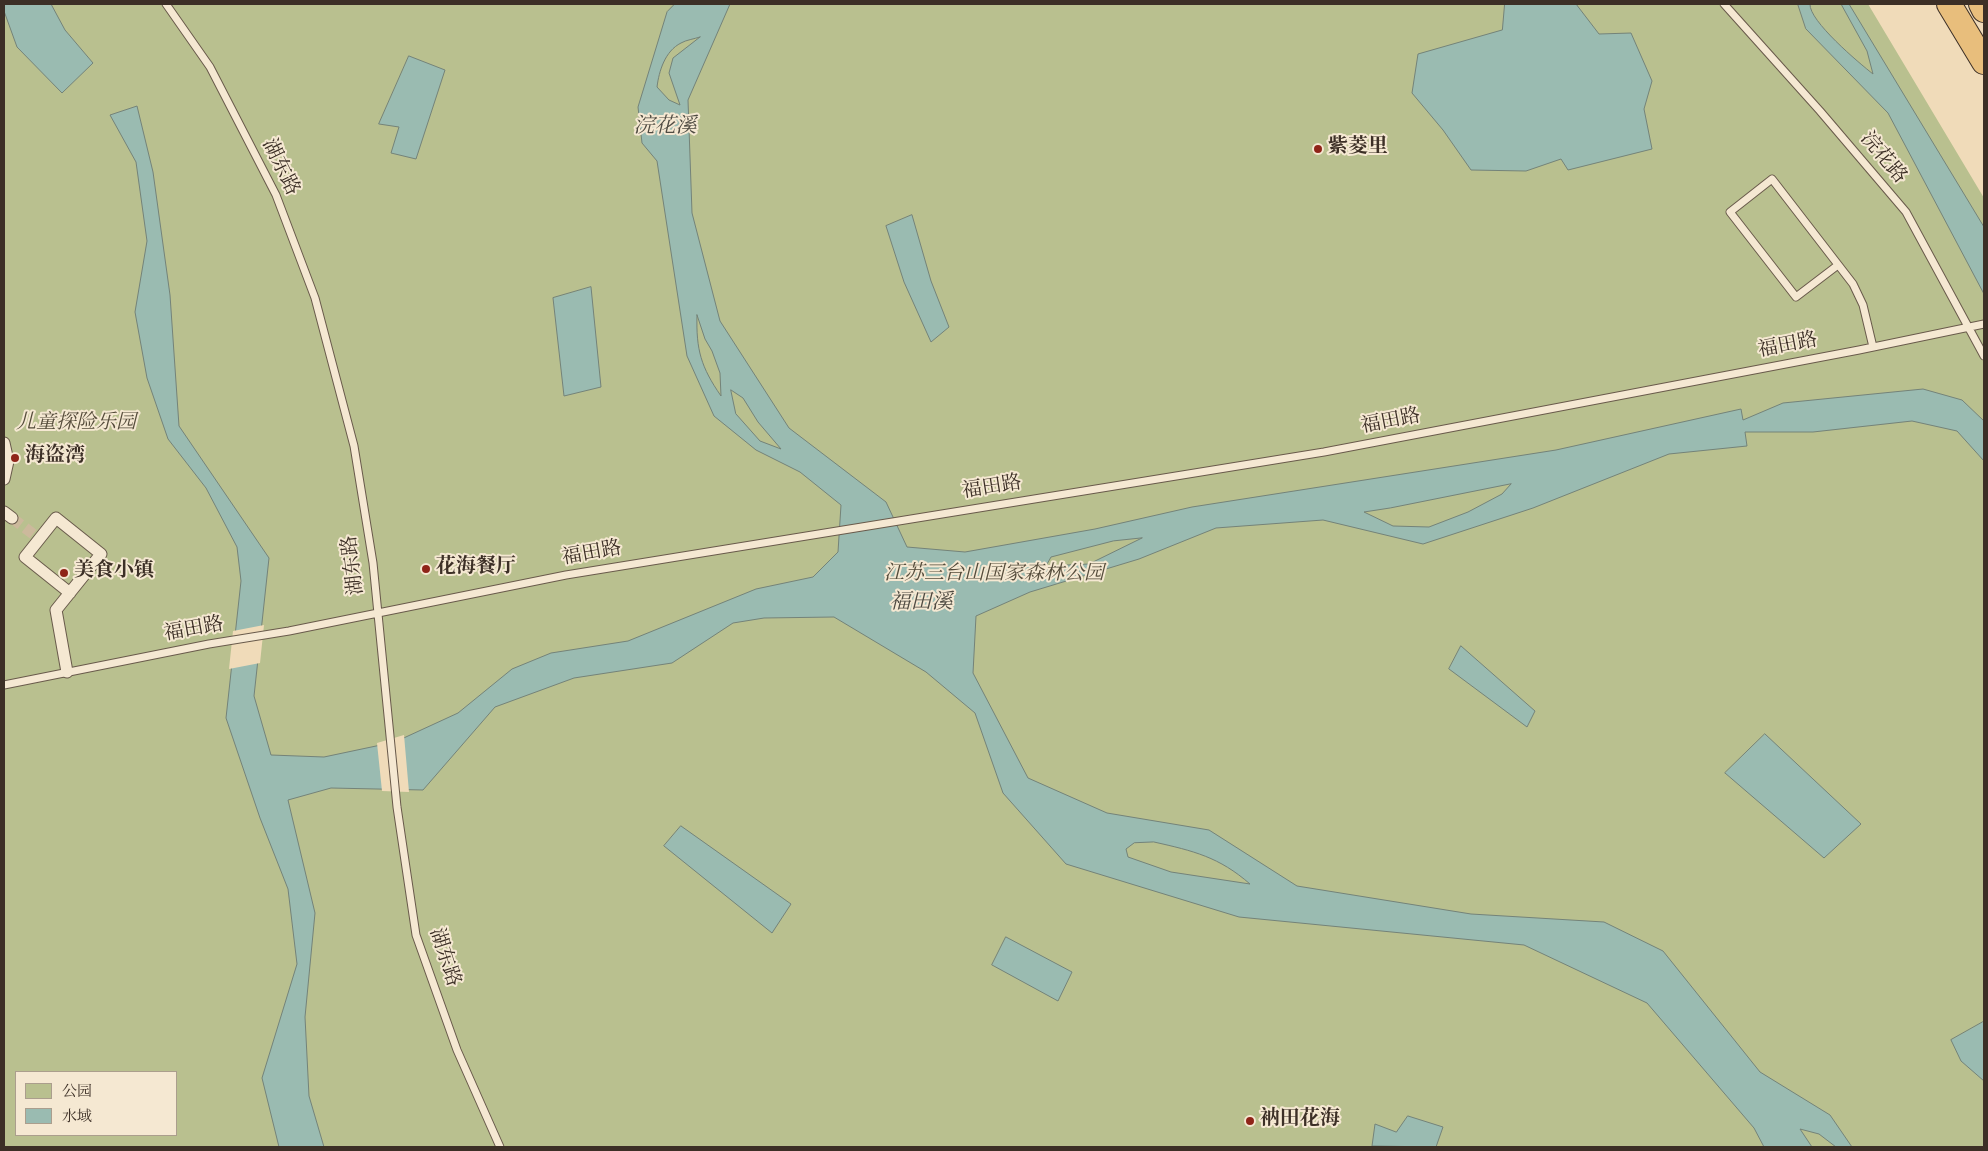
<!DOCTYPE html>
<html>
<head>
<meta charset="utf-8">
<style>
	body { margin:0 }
	#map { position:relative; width:1988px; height:1151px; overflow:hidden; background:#f0dbb9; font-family:"Sorts Mill Goudy","Noto Serif SC",serif }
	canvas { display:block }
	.frame { position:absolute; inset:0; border:5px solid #3c2f26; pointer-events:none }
	.legend { position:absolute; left:15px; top:1071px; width:162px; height:65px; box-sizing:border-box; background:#f5e8d2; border:1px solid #ab9e8d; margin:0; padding:6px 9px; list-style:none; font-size:15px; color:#3c2f26 }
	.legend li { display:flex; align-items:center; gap:10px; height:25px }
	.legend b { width:25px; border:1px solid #ab9e8d }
</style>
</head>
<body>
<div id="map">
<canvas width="1988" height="1151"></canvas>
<div class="frame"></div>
<ul class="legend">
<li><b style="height:14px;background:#b9c08f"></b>公园</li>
<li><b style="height:14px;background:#9abbb1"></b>水域</li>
</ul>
</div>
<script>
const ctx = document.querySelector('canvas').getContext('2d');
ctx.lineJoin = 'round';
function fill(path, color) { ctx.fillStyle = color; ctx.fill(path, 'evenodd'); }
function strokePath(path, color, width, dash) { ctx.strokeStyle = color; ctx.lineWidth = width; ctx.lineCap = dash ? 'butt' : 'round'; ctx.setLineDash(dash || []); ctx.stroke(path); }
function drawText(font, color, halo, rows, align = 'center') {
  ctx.font = font + ' "Sorts Mill Goudy","Noto Serif SC",serif'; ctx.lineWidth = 4; ctx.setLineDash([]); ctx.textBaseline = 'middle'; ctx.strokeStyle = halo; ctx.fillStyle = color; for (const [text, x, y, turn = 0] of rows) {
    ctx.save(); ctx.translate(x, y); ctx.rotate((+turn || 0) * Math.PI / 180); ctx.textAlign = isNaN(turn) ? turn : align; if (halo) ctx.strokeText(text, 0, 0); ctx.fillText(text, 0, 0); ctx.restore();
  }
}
fill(new Path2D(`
	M 4,4 L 1868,4 L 1984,198 L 1984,1147 L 4,1147 ZM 16,1072 L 176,1072 L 176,1135 L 16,1135 Z`), '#b9c08f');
const water = new Path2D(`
	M 4,4 L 51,4 L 65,30 L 93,63 L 62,93 L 17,47 L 4,11 Z
	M 675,4 L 730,4 L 688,100 L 692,213 L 720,321 L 789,428 L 886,502 L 907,547 L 965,552 L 1095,529 L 1192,507 L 1556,450 L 1741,409 L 1743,420 L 1783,403 L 1923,389 L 1962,400 L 1984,421 L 1984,461 L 1957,431 L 1912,421 L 1813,432 L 1745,432 L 1747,446 L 1669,454 L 1533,508 L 1423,544 L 1323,520 L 1216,528 L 1139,559 L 1030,592 L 976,616 L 973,673 L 1028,778 L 1107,813 L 1209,830 L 1297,886 L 1471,914 L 1604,922 L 1663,951 L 1760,1072 L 1830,1115 L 1852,1147 L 1836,1147 L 1819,1134 L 1800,1129 L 1812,1147 L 1764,1147 L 1754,1128 L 1647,1003 L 1524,945 L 1239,917 L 1066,864 L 1003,793 L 975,713 L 926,672 L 834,617 L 764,618 L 733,623 L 672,663 L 574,678 L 495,707 L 423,790 L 331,788 L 288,800 L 315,913 L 305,1017 L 309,1096 L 324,1147 L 279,1147 L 262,1078 L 297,964 L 288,889 L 260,818 L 226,718 L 241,581 L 237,547 L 206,488 L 168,439 L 147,378 L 135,312 L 147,241 L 136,162 L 110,115 L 137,106 L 153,172 L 170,295 L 179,426 L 269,558 L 254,696 L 271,755 L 324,757 L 395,742 L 458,713 L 512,669 L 551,653 L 628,641 L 756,589 L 813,577 L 838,552 L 841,505 L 800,472 L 756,450 L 714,416 L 687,356 L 657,161 L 642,143 L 638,107 L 667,12 ZM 700,37 L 673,58 L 669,73 L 680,105 L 669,100 L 657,87 C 659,71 665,51 681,43 C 686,40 694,39 700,37 ZM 697,315 L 705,339 L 712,351 L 720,373 L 721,396 C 701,367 696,350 697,315 ZM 731,390 L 743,398 L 758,422 L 781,449 L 760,441 L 736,414 ZM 1511,484 L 1502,494 L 1468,512 L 1429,527 L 1393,526 L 1364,512 L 1390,508 ZM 1142,538 L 1089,564 L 1046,566 L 1051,557 L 1113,541 ZM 1154,842 C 1194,851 1219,857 1250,884 L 1171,872 L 1128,857 L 1126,849 L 1134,843 Z
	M 1505,4 L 1576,4 L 1599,34 L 1631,33 L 1652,81 L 1644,109 L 1652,149 L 1568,170 L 1561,159 L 1526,171 L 1471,170 L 1443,130 L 1412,93 L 1418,54 L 1502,30 Z
	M 1798,4 L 1810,4 C 1809,21 1859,63 1873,74 L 1867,51 L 1841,4 L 1849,4 L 1984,227 L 1984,294 L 1888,113 L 1806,29 Z
	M 409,56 L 445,70 L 416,159 L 391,153 L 399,127 L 379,124 Z
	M 912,215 L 931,281 L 949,327 L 931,342 L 904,282 L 886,226 Z
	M 591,287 L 601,387 L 564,396 L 553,298 Z
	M 1461,646 L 1535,711 L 1527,727 L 1449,669 Z
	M 1765,734 L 1861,824 L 1824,858 L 1725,773 Z
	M 681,826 L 791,904 L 772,933 L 664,846 Z
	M 1006,937 L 1072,972 L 1058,1001 L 992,965 Z
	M 1983,1022 L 1984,1023 L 1984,1081 L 1961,1061 L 1951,1040 Z
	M 1408,1116 L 1443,1127 L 1436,1147 L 1372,1146 L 1375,1124 L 1396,1132 Z`);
fill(water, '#9abbb1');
strokePath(water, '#748379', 1);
fill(new Path2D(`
	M 264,625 L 260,663 L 229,669 L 233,631 Z
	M 404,735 L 409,792 L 382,791 L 377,743 Z`), '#f0dbb9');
strokePath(new Path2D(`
	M 12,518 L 33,534`), '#ccb99c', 11, [11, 5.5]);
const service = new Path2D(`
	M 166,4 L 210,67 L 276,195 L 315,298 L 354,446 L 373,563 L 397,807 L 416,935 L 457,1050 L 500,1147
	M 1724,4 L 1820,111 L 1906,212 L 1984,356
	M 1838,265 L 1796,297 L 1730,212 L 1772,179 L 1853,284 L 1863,305 L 1873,347
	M 4,685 L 209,644 L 289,631 L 566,575 L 1324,452 L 1859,350 L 1984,324`);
const pedestrian = new Path2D(`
	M 4,443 L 8,461 L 4,479
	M 4,512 L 12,518
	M 67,672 L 56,610 L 101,554 L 56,518 L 25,557 L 70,593`);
const trunk = new Path2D(`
	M 1949,4 L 1984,62
	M 1981,4 L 1984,10`);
strokePath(service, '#695a4b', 9);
strokePath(pedestrian, '#695a4b', 13);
strokePath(trunk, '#3c2f26', 26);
strokePath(service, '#f5e8d2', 7);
strokePath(pedestrian, '#f5e8d2', 11);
strokePath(trunk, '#e8be7c', 24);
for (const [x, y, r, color] of [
	[1318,149,5,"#8f2418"],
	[15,458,5,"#8f2418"],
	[426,569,5,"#8f2418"],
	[64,573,5,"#8f2418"],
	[1250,1121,5,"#8f2418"]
]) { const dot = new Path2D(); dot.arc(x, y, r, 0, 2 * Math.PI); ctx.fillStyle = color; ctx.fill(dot); strokePath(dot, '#f5e8d2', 2); }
drawText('bold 20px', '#3c2f26', '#f5e8d2', [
	["紫菱里",1328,149],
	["海盗湾",25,458],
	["花海餐厅",436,569],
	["美食小镇",74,573],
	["衲田花海",1260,1121]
], 'left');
drawText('20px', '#3c2f26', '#f5e8d2', [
	["浣花路",1882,159,50],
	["湖东路",279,168,64],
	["福田路",1788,347,-11],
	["福田路",1391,423,-11],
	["福田路",992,489,-9],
	["福田路",592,555,-10],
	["湖东路",355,565,-97],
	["福田路",194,631,-10],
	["湖东路",443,958,72]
]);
drawText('italic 20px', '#554c3b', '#f5e8d2', [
	["儿童探险乐园",76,425],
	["江苏三台山国家森林公园",994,576]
]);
drawText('italic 21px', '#4f4b42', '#f5e8d2', [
	["浣花溪",665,128],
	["福田溪",921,604]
]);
</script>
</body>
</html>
